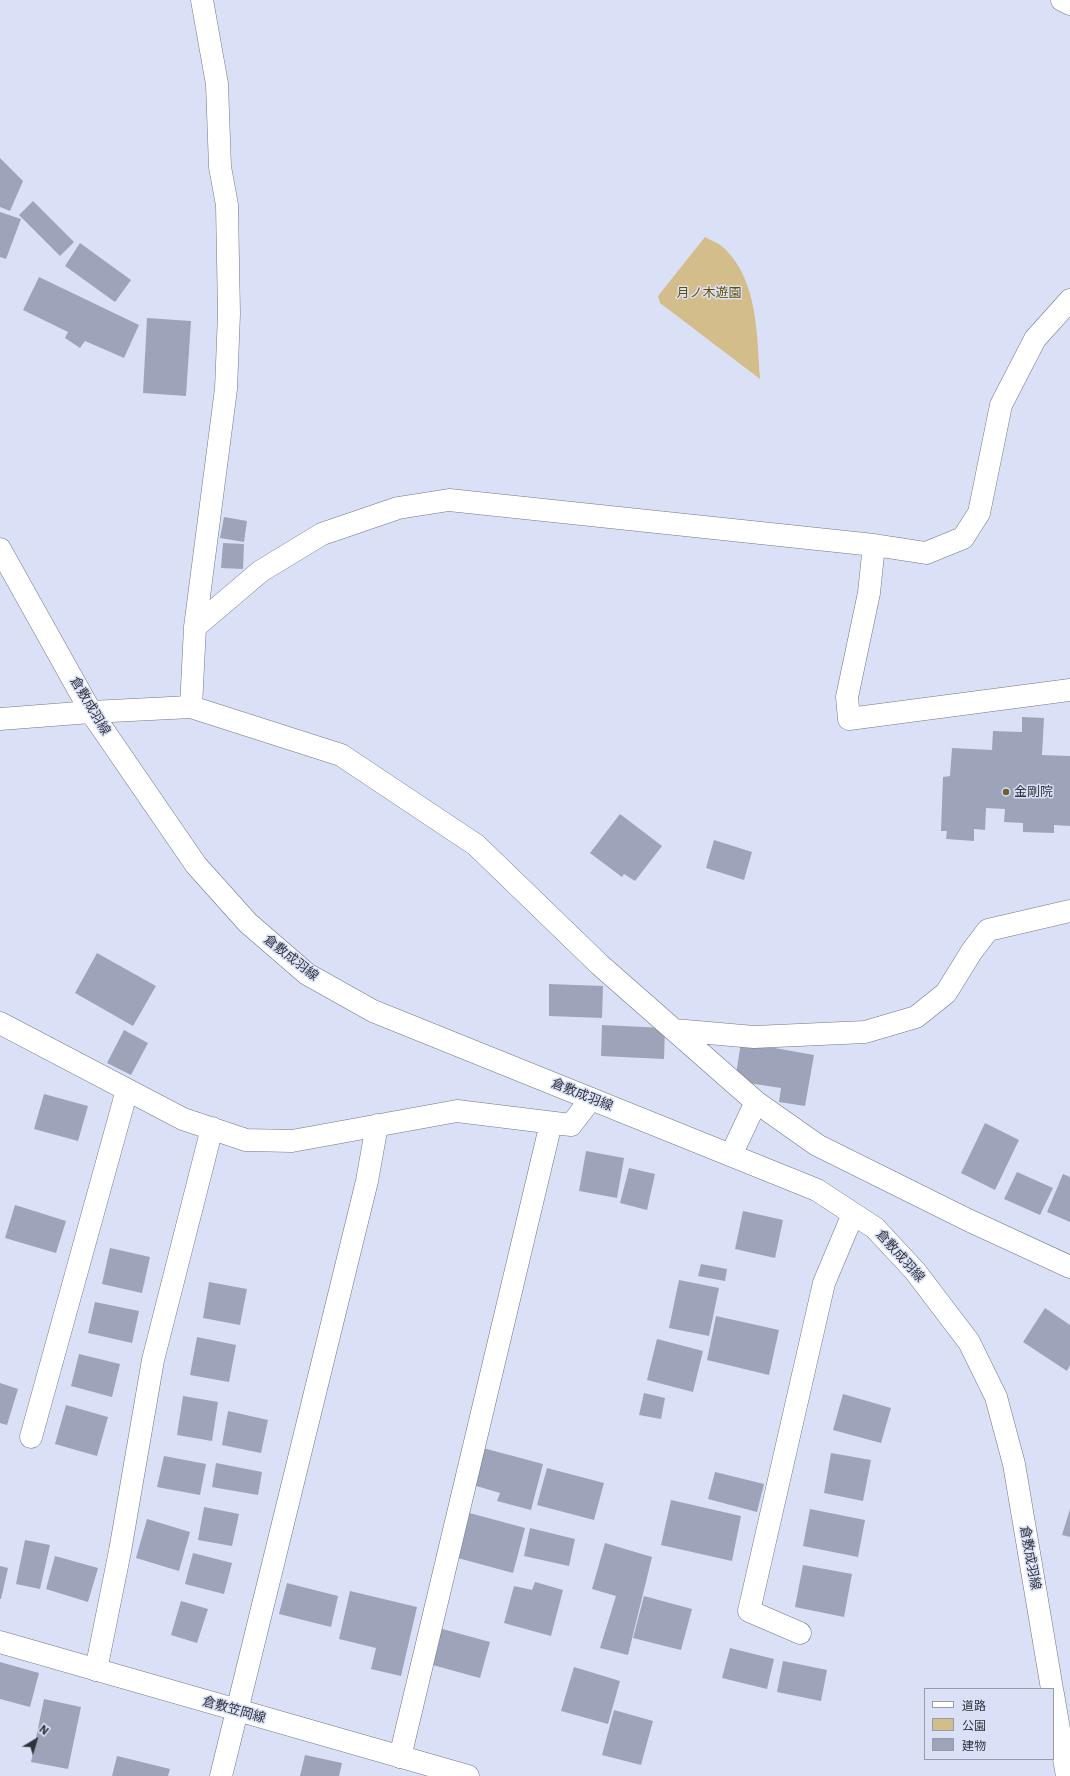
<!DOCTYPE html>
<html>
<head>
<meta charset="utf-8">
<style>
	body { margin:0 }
	#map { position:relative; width:1070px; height:1776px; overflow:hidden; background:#dae1f7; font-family:"Work Sans","Noto Sans JP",sans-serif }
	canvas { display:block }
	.legend { position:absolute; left:924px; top:1688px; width:130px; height:72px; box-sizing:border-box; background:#dae1f7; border:1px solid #969bac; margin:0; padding:5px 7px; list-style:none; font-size:12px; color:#30333b }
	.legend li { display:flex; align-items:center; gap:8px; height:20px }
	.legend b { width:20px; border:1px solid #969bac }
	.north { position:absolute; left:16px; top:1720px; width:40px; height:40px; -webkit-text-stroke:3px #dae1f7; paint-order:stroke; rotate:38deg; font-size:11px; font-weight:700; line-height:16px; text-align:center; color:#30333b }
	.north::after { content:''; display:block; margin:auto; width:14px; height:18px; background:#30333b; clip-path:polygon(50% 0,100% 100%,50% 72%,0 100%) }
</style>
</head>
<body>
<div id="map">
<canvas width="1070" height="1776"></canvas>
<ul class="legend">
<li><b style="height:5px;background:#fff"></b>道路</li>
<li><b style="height:11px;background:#d2bd8b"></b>公園</li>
<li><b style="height:11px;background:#9da4b9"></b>建物</li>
</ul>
<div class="north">N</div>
</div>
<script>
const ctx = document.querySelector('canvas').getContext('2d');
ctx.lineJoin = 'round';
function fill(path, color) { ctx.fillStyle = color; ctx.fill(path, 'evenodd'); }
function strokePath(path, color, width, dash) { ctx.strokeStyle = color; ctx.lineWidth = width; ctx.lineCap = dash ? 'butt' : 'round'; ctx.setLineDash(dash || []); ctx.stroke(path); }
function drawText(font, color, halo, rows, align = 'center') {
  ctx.font = font + ' "Work Sans","Noto Sans JP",sans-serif'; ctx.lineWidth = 3; ctx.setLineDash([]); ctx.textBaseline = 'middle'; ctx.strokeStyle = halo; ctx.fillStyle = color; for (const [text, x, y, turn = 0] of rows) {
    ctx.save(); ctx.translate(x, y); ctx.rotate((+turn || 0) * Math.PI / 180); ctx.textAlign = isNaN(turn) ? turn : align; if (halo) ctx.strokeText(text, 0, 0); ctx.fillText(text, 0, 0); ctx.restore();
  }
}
fill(new Path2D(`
	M 705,237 C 712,241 721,244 726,250 C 758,282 757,337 760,379 L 660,303 L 658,296 Z`), '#d2bd8b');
fill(new Path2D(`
	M 0,158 L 23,181 L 10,211 L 0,207 Z
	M 33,201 L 74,242 L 60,256 L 19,215 Z
	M 0,212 L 21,219 L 6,259 L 0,257 Z
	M 80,243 L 131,280 L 115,302 L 65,266 Z
	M 39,277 L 139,325 L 124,358 L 85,341 L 80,348 L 65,338 L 68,332 L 23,310 Z
	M 147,318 L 191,321 L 186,396 L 143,393 Z
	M 224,517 L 247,521 L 244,542 L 220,538 Z
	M 223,543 L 244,544 L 243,569 L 221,568 Z
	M 1022,717 L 1044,718 L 1042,755 L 1070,756 L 1070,826 L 1054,825 L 1054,833 L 1023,832 L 1023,823 L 1004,822 L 1005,809 L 986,808 L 985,830 L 974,829 L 974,841 L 946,839 L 947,831 L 941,831 L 943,777 L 950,776 L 952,748 L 992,750 L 993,731 L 1022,732 Z
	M 620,814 L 662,846 L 635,881 L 624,874 L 622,877 L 590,853 Z
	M 714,840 L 752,852 L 744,880 L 706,868 Z
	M 97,953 L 156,986 L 133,1026 L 75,993 Z
	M 549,984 L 603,986 L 602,1018 L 549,1016 Z
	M 602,1025 L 665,1028 L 664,1059 L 601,1056 Z
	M 124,1030 L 148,1043 L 131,1075 L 107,1063 Z
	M 741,1042 L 814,1055 L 805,1106 L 779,1102 L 781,1088 L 735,1081 Z
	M 44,1094 L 88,1106 L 78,1141 L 34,1129 Z
	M 985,1123 L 1019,1140 L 995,1190 L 961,1173 Z
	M 586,1151 L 624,1158 L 617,1198 L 579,1191 Z
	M 629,1168 L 655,1174 L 647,1210 L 620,1203 Z
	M 1017,1172 L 1053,1188 L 1040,1215 L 1004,1199 Z
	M 1063,1174 L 1070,1177 L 1070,1222 L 1047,1212 Z
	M 15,1205 L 66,1221 L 56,1253 L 5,1238 Z
	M 743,1211 L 783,1220 L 775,1258 L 735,1249 Z
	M 110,1248 L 150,1257 L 142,1293 L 102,1284 Z
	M 701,1264 L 727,1269 L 725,1281 L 698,1276 Z
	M 679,1280 L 719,1288 L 709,1336 L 669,1328 Z
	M 209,1282 L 247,1289 L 240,1325 L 203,1318 Z
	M 95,1302 L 139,1311 L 132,1343 L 88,1333 Z
	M 1045,1308 L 1070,1325 L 1070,1365 L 1067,1371 L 1023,1342 Z
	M 716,1316 L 779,1330 L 769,1375 L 707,1360 Z
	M 197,1337 L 236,1345 L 229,1382 L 190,1375 Z
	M 657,1339 L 703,1351 L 693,1392 L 647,1380 Z
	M 79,1354 L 120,1364 L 112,1397 L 71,1386 Z
	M 0,1383 L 18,1389 L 7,1425 L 0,1423 Z
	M 644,1393 L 665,1398 L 661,1419 L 639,1415 Z
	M 843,1394 L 891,1408 L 881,1443 L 833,1430 Z
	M 183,1396 L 218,1402 L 212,1441 L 177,1435 Z
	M 66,1405 L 108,1417 L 97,1456 L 55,1444 Z
	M 228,1411 L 268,1420 L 261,1453 L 222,1445 Z
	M 483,1448 L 543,1464 L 531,1510 L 497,1501 L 500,1493 L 473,1485 Z
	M 831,1453 L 871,1460 L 863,1501 L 824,1493 Z
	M 164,1456 L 206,1464 L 200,1495 L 157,1487 Z
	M 216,1463 L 262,1472 L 258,1495 L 212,1487 Z
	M 547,1468 L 604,1483 L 594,1520 L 537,1505 Z
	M 715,1472 L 764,1484 L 757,1512 L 708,1499 Z
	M 671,1500 L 741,1516 L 732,1561 L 661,1545 Z
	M 204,1507 L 239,1514 L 232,1546 L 198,1540 Z
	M 810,1509 L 865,1520 L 858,1557 L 803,1546 Z
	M 1070,1509 L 1070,1537 L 1062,1535 Z
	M 466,1512 L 525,1528 L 513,1573 L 454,1557 Z
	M 147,1519 L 190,1532 L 179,1571 L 136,1558 Z
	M 530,1528 L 575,1539 L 569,1566 L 524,1556 Z
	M 25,1540 L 50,1545 L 40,1589 L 16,1584 Z
	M 605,1543 L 652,1557 L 628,1655 L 600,1648 L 616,1596 L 592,1589 Z
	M 193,1553 L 232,1563 L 224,1594 L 185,1584 Z
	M 55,1556 L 98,1568 L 88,1602 L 46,1589 Z
	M 803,1565 L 852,1574 L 844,1617 L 795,1607 Z
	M 0,1566 L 8,1568 L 1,1599 L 0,1599 Z
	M 535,1582 L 563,1590 L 551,1636 L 504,1623 L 514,1586 L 532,1590 Z
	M 287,1583 L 338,1596 L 331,1627 L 279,1614 Z
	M 350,1591 L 417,1607 L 401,1676 L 371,1669 L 376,1648 L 339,1639 Z
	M 644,1596 L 692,1609 L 681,1650 L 633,1638 Z
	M 181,1601 L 208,1609 L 197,1643 L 171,1635 Z
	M 439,1628 L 490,1642 L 480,1678 L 429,1664 Z
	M 730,1648 L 774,1659 L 767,1689 L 722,1678 Z
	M 783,1661 L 827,1670 L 821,1701 L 777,1692 Z
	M 0,1662 L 39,1673 L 30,1707 L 0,1699 Z
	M 574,1667 L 620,1681 L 608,1724 L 561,1711 Z
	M 44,1699 L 81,1707 L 68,1769 L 31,1762 Z
	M 614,1710 L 653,1721 L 641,1765 L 602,1755 Z
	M 305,1755 L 342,1763 L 339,1776 L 300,1776 Z
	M 117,1756 L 170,1769 L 168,1776 L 112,1776 Z`), '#9da4b9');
const minor = new Path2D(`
	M 874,545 L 869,593 L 847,697 L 849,719 L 1070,690
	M 195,627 L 261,571 L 322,534 L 398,508 L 449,500 L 874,545 L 926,553 L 963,538 L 979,513 L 1001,405 L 1035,339 L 1070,300
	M 191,707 L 195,627 L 226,389 L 229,314 L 227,205 L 220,167 L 217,84 L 202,0
	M 0,719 L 91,712 L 191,707 L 341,755 L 476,845 L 600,965 L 674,1030 L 756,1102 L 817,1145 L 968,1220 L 1070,1267
	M 0,1023 L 183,1119 L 246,1140 L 292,1141 L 457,1111 L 571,1125 L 591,1099
	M 674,1030 L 754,1037 L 865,1032 L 916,1017 L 946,993 L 972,951 L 988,930 L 1070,911
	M 731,1155 L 756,1102
	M 31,1437 L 127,1090
	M 800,1633 L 749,1611 L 824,1283 L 853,1214
	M 96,1670 L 120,1551 L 153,1360 L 212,1128
	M 400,1757 L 551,1123
	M 221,1776 L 367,1181 L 377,1125`);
const major = new Path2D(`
	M 0,549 L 91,712 L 196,865 L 248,923 L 307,974 L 373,1011 L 817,1190 L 875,1228 L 915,1271 L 969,1342 L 996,1397 L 1014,1464 L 1052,1689
	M 0,1642 L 468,1776
	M 1053,1694 L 1067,1776`);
const highway = new Path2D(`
	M 1062,0 L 1070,4`);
strokePath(minor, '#70768a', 23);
strokePath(major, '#70768a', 23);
strokePath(highway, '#70768a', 23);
strokePath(minor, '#fff', 22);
strokePath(major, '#fff', 22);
strokePath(highway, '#fff', 22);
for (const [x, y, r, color] of [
	[1006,792,4,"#725e2d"]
]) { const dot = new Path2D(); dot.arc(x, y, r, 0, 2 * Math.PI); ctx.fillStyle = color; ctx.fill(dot); strokePath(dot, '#dae1f7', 1.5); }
drawText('13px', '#674f00', '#dae1f7', [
	["月ノ木遊園",709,293]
]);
drawText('13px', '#30333b', '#dae1f7', [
	["倉敷成羽線",90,706,59],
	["倉敷成羽線",291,958,38],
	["倉敷成羽線",582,1095,22],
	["倉敷成羽線",900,1256,48],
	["倉敷成羽線",1030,1558,80],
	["倉敷笠岡線",234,1710,16]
]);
drawText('13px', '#30333b', '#dae1f7', [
	["金剛院",1014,792]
], 'left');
</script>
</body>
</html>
